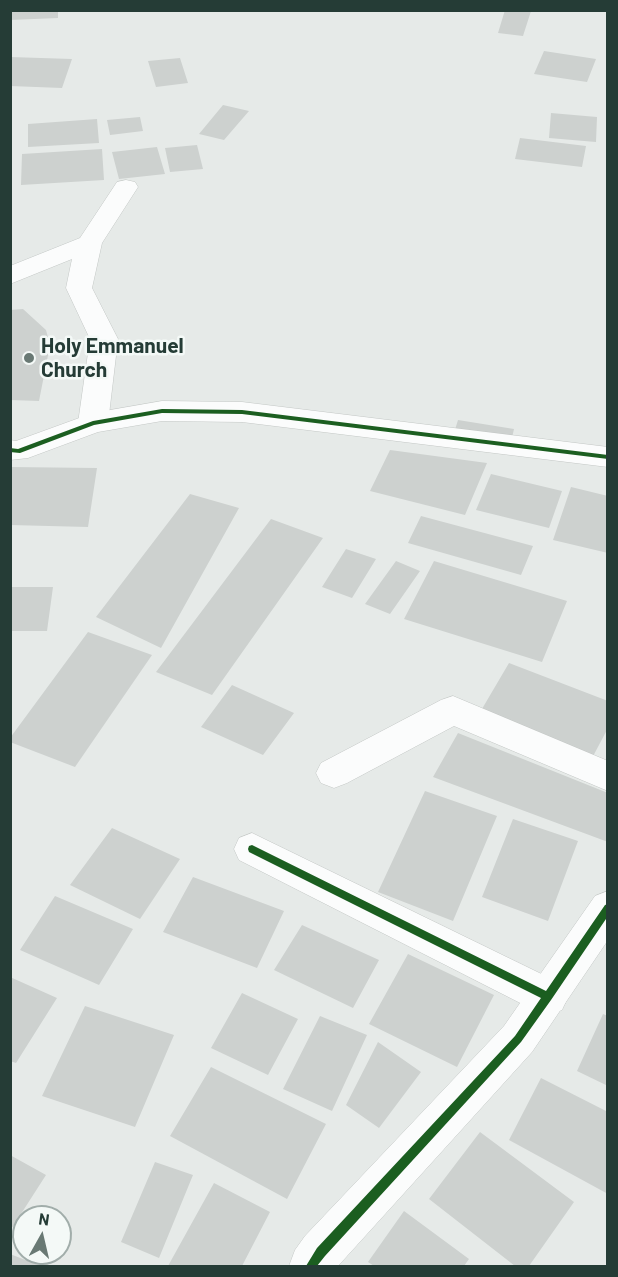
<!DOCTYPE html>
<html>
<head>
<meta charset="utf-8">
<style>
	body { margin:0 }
	#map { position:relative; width:618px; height:1277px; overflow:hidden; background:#e6eae8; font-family:Barlow,sans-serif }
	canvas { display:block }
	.frame { position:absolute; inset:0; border:12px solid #253c36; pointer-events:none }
	.north { position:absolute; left:12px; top:1205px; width:60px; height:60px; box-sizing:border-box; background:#f4f9f7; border:2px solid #a1adaa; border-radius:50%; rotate:8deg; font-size:16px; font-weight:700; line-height:24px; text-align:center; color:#253c36 }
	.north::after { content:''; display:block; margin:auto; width:21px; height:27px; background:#697974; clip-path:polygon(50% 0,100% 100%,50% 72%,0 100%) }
</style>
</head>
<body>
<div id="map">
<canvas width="618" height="1277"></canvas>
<div class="frame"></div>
<div class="north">N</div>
</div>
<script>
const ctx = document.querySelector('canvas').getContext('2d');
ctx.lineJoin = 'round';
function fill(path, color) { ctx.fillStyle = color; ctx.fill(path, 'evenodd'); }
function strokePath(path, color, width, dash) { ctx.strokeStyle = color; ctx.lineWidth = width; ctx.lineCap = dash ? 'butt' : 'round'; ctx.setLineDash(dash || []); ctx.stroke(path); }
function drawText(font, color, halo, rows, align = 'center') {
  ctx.font = font + ' Barlow,sans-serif'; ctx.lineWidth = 5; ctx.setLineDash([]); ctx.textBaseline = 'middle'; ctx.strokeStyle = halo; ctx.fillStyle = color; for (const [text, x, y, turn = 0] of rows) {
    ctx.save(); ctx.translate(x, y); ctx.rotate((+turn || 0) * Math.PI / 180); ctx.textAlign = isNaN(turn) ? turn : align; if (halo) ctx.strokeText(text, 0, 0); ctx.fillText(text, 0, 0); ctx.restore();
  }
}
fill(new Path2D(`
	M 10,10 L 58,10 L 58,18 L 10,20 Z
	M 505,10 L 531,11 L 523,36 L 498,33 Z
	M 544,51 L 596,59 L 587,82 L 534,74 Z
	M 10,57 L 72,59 L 62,88 L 10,86 Z
	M 180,58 L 188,83 L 156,87 L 148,61 Z
	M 223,105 L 249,111 L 224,140 L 199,134 Z
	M 551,113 L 597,117 L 596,142 L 549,138 Z
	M 140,117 L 143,131 L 110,135 L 107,120 Z
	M 97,119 L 99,143 L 28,147 L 28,124 Z
	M 520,138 L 586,146 L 582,167 L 515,159 Z
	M 197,145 L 203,169 L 170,172 L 165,148 Z
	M 157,147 L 165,174 L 119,179 L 112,152 Z
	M 102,149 L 104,180 L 21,185 L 22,154 Z
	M 23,309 L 46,330 L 50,345 L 39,401 L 10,400 L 10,310 Z
	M 458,420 L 514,429 L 511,442 L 454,433 Z
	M 390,450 L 487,463 L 465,515 L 370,491 Z
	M 10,467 L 97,468 L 88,527 L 10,525 Z
	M 491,474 L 562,491 L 549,528 L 476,510 Z
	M 571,487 L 608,496 L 608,553 L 553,540 Z
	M 190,494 L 239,508 L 161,648 L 96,617 Z
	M 421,516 L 533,546 L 521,575 L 408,543 Z
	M 271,519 L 323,538 L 212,695 L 156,672 Z
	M 346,549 L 376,559 L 352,598 L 322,587 Z
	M 396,561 L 420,571 L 390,614 L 365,604 Z
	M 434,561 L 567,601 L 542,662 L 404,619 Z
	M 10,587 L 53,587 L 47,631 L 10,631 Z
	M 88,632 L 152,655 L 75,767 L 10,742 L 10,738 Z
	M 509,663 L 608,701 L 608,728 L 591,760 L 479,714 Z
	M 232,685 L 294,713 L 263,755 L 201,727 Z
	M 458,733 L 608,793 L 608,842 L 433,777 Z
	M 425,791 L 497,816 L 453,921 L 378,892 Z
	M 513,819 L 578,841 L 548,921 L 482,897 Z
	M 112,828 L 180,859 L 140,919 L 70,885 Z
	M 193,877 L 284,911 L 257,968 L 163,932 Z
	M 55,896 L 133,929 L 99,985 L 20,950 Z
	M 302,925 L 379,960 L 353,1008 L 274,970 Z
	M 408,954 L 494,995 L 457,1067 L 369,1024 Z
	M 10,977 L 57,998 L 16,1063 L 10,1061 Z
	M 242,993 L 298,1019 L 268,1075 L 211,1048 Z
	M 85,1006 L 174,1035 L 135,1127 L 42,1096 Z
	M 603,1014 L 608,1016 L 608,1086 L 577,1071 Z
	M 320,1016 L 367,1035 L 332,1111 L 283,1089 Z
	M 378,1042 L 421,1072 L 379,1128 L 346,1105 Z
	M 211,1067 L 326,1124 L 287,1199 L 170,1136 Z
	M 541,1078 L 608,1112 L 608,1194 L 509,1140 Z
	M 480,1132 L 574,1202 L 529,1266 L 515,1266 L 429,1199 Z
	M 10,1155 L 46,1175 L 10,1231 Z
	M 155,1162 L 193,1175 L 159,1258 L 121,1242 Z
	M 214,1183 L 270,1212 L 242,1266 L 168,1266 Z
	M 404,1211 L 469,1259 L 464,1266 L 374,1266 L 368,1262 Z
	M 10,1254 L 41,1266 L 10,1266 Z`), '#cdd1cf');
const minor = new Path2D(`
	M 126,180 L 135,182 L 138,187 L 102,243 L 92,288 L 118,339 L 108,423 L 103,430 L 93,433 L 83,430 L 78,423 L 90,339 L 66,288 L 72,259 L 10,284 L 10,266 L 80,238 L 117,182 Z
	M 453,696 L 608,761 L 608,791 L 454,726 L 347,783 L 334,788 L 321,783 L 316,773 L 321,763 L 441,700 Z
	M 252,833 L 562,984 L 568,997 L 562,1010 L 548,1015 L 534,1010 L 239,860 L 234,849 L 239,838 Z`);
const tertiary = new Path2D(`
	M 162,401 L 242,402 L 608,447 L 608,467 L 242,422 L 162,421 L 98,432 L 28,458 L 10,460 L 10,440 L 16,441 L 93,413 Z
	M 608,891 L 608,940 L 532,1052 L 338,1266 L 289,1266 L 295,1250 L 305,1236 L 504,1026 L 595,896 Z`);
strokePath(minor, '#c3c7c5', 1);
strokePath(tertiary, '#c3c7c5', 1);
fill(minor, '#fbfcfc');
fill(tertiary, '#fbfcfc');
fill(new Path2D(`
	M 162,409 L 242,410 L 608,455 L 608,459 L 242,414 L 162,413 L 94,425 L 20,453 L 10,452 L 10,448 L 18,449 L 93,421 Z
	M 252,845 L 546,991 L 605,905 L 608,904 L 608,916 L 551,1000 L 521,1042 L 325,1256 L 317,1266 L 306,1266 L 317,1248 L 515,1036 L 541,998 L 249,852 L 248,849 L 249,846 Z`), '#1b5e20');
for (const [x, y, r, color] of [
	[29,358,6,"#697974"]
]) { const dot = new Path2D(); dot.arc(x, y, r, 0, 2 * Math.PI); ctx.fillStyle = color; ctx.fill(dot); strokePath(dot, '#f4f9f7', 2); }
drawText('bold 21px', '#253c36', '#f4f9f7', [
	["Holy Emmanuel",41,346],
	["Church",41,370]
], 'left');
</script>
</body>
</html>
